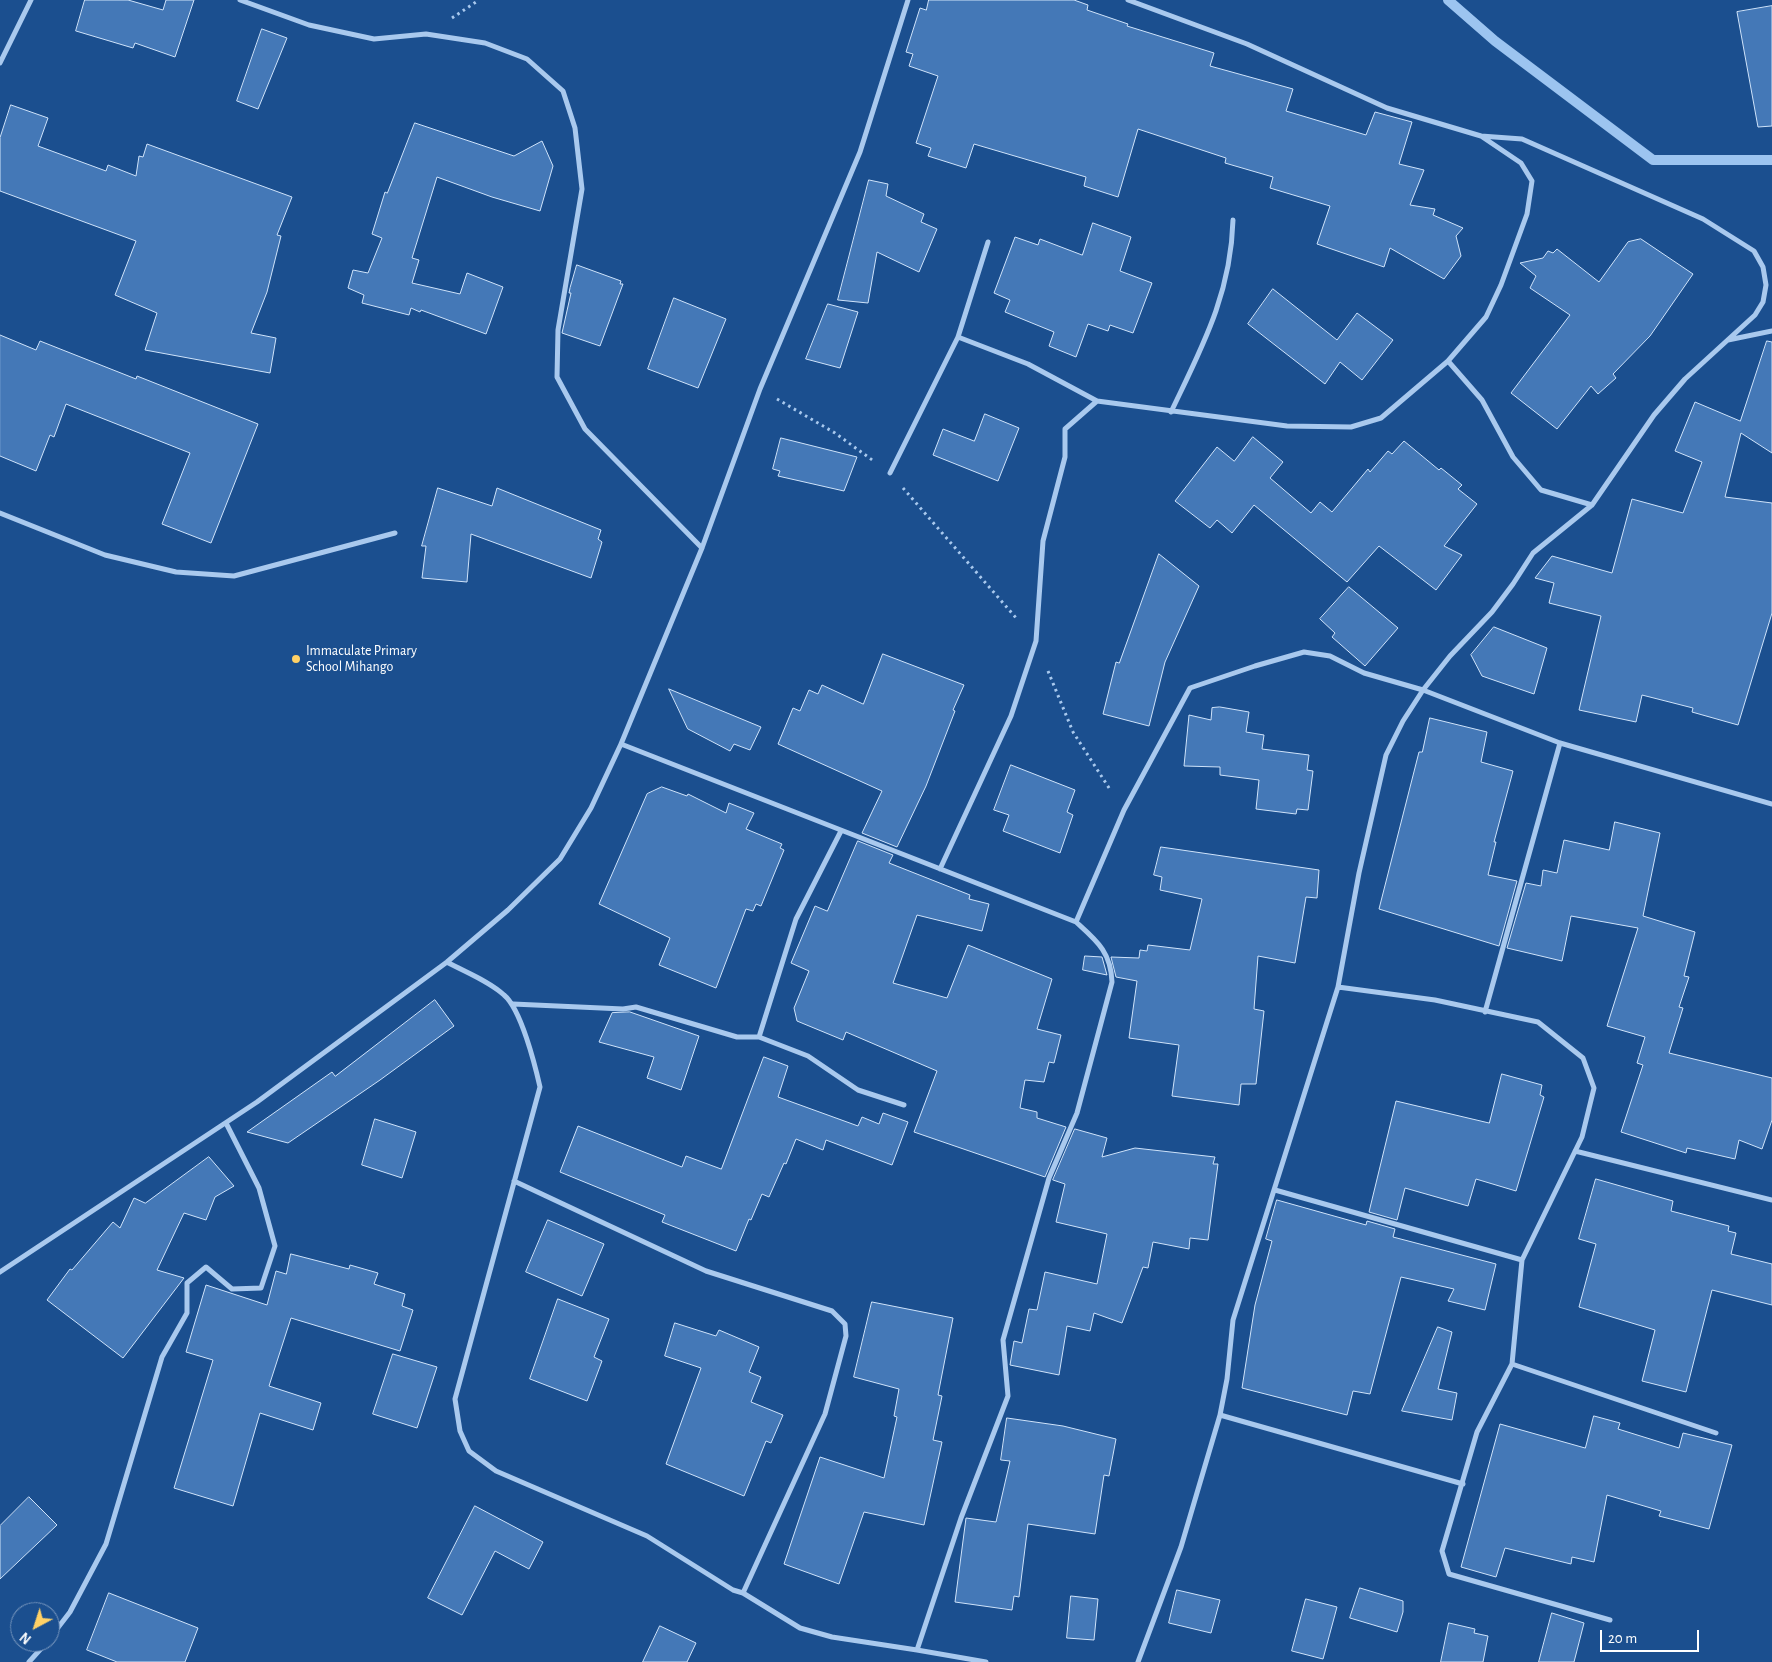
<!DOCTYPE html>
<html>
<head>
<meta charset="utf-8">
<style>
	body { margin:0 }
	#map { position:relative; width:1772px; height:1662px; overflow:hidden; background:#1b4f8f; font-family:"Alegreya Sans",sans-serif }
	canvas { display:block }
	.north { position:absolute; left:10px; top:1602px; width:50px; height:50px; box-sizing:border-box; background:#1b4f8f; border:1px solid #7695bc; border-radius:50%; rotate:220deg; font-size:14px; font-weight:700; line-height:20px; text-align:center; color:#fff }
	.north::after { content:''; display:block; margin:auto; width:18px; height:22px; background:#ffd166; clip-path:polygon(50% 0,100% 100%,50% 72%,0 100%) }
	.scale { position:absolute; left:1600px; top:1630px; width:99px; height:22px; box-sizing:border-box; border:2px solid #fff; border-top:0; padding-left:6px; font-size:15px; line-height:18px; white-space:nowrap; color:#fff; -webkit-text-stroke:4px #1b4f8f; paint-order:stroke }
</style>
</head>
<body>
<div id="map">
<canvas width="1772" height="1662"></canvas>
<div class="north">N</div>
<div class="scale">20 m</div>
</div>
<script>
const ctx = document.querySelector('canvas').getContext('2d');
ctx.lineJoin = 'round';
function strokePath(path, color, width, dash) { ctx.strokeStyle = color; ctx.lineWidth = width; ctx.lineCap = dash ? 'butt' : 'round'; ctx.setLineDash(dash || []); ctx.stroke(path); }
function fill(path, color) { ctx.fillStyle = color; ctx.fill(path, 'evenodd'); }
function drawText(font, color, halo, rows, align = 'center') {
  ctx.font = font + ' "Alegreya Sans",sans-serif'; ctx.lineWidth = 4; ctx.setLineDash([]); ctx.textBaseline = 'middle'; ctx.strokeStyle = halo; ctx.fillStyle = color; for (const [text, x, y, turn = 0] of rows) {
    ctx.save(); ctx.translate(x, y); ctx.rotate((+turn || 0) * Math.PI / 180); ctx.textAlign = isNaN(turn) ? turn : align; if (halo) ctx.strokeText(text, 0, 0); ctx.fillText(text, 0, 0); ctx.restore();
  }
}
strokePath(new Path2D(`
	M 1448,0 L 1495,41 L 1653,160 L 1772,160`), '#9cc4f0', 10);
const building = new Path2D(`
	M 85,0 L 128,0 L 163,10 L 166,0 L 194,0 L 175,57 L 135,43 L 133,48 L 76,31 Z
	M 929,0 L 1074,0 L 1088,5 L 1087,10 L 1128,24 L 1127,26 L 1214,53 L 1210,66 L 1293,89 L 1286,111 L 1366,135 L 1375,112 L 1412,122 L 1399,164 L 1424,170 L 1410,205 L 1435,209 L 1433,215 L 1463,228 L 1456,236 L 1461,256 L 1444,279 L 1390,248 L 1384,267 L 1317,244 L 1330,206 L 1270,188 L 1273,177 L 1225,163 L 1226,158 L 1138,129 L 1118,197 L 1084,186 L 1086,177 L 974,144 L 966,168 L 928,156 L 931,148 L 916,143 L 938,76 L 909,66 L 913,54 L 906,52 L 920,8 L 926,10 Z
	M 1772,6 L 1772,126 L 1758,127 L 1737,12 Z
	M 262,29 L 287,38 L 258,109 L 237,101 Z
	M 11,105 L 48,118 L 38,146 L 106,171 L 108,165 L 136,176 L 139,156 L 143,157 L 147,144 L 292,197 L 277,235 L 281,236 L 267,292 L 251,333 L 276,338 L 270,373 L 145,350 L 157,313 L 115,295 L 136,241 L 0,191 L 0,138 Z
	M 415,123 L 514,156 L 542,141 L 553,166 L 540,211 L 492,197 L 437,177 L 412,258 L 419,260 L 412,283 L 460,294 L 467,273 L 503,287 L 486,334 L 421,310 L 420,312 L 411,308 L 409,315 L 362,303 L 364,295 L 348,288 L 353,270 L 368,273 L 382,238 L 372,234 L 385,192 L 387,193 Z
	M 869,180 L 888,184 L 886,196 L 924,214 L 921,222 L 937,229 L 919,272 L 877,252 L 868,303 L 838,300 Z
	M 1093,223 L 1131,237 L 1120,271 L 1152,283 L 1133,333 L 1110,325 L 1108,331 L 1088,324 L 1076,357 L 1049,346 L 1054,332 L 1005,312 L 1010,300 L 994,293 L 1015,237 L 1038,245 L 1040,239 L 1082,255 Z
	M 1641,239 L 1693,274 L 1650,336 L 1613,374 L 1616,378 L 1598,394 L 1591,386 L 1557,429 L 1511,393 L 1570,315 L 1530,288 L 1536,276 L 1520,263 L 1543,258 L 1548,251 L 1553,253 L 1557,249 L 1599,282 L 1628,242 Z
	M 577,265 L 621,281 L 620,284 L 623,284 L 600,346 L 562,333 L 571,293 L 569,293 L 570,288 Z
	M 1273,289 L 1337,340 L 1357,313 L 1393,340 L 1362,380 L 1340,362 L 1325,384 L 1248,324 Z
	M 674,298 L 726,319 L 698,388 L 648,369 Z
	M 828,304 L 858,312 L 840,368 L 806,359 Z
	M 0,335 L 36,350 L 40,341 L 136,379 L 137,376 L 258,424 L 211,543 L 162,524 L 190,453 L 66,404 L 54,437 L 50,435 L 36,471 L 0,456 Z
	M 1767,341 L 1772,342 L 1772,453 L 1741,433 L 1725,497 L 1772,503 L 1772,613 L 1738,725 L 1692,712 L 1693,708 L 1642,695 L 1636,722 L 1579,710 L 1601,616 L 1549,603 L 1554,583 L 1535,578 L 1552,556 L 1612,573 L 1632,499 L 1683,513 L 1702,462 L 1675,451 L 1695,402 L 1740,421 Z
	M 985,414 L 1019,428 L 998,481 L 933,455 L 943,429 L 974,441 Z
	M 1253,437 L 1283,462 L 1270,478 L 1311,513 L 1320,502 L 1332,512 L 1368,469 L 1370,472 L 1388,451 L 1392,454 L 1404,441 L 1439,470 L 1441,468 L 1462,485 L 1458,489 L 1477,504 L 1444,546 L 1462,555 L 1436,590 L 1379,546 L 1347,582 L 1254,505 L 1232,533 L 1217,520 L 1210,528 L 1175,501 L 1217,447 L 1234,461 Z
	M 781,438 L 857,457 L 844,491 L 778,476 L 780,471 L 773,469 Z
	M 438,488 L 492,506 L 497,488 L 601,530 L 598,539 L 602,542 L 591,578 L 471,534 L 467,582 L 422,578 L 426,546 L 422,546 Z
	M 1159,554 L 1199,586 L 1165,662 L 1149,726 L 1103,714 L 1116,662 L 1119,663 Z
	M 1349,587 L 1398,628 L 1365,666 L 1332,637 L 1335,633 L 1320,619 Z
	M 1494,627 L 1547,648 L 1534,694 L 1482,676 L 1471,655 Z
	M 883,654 L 964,685 L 953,710 L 955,711 L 926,786 L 897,847 L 862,833 L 882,791 L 778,744 L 793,708 L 800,711 L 809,690 L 818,694 L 822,685 L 863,704 Z
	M 669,689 L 761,727 L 750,750 L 734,744 L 730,751 L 688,729 Z
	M 1220,707 L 1249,712 L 1246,732 L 1264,735 L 1262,749 L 1309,755 L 1307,770 L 1313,771 L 1308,810 L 1297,809 L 1296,814 L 1256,809 L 1259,780 L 1220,775 L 1220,767 L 1184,766 L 1189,715 L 1211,720 L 1212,708 Z
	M 1430,718 L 1487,732 L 1481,762 L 1513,771 L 1494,842 L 1496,842 L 1488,875 L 1517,881 L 1499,946 L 1379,909 L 1419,752 L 1422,752 Z
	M 1011,765 L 1075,790 L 1067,812 L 1073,815 L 1060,853 L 1003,831 L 1009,815 L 994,810 Z
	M 662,787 L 687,796 L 688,794 L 726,813 L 729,803 L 754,813 L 746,829 L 782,844 L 780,848 L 784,850 L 761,906 L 756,904 L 753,911 L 746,909 L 716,988 L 659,965 L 670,938 L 599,904 L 647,794 Z
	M 1615,822 L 1660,833 L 1643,916 L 1695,932 L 1684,976 L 1689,977 L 1679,1007 L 1683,1008 L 1669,1053 L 1772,1078 L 1772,1120 L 1762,1149 L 1739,1140 L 1735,1159 L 1687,1148 L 1686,1153 L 1621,1132 L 1643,1065 L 1637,1063 L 1645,1037 L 1607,1026 L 1638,928 L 1571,916 L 1562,961 L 1507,948 L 1526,883 L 1541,886 L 1543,870 L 1557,873 L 1564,840 L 1609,850 Z
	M 858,841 L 893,855 L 889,863 L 970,895 L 969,899 L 989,904 L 982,931 L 917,915 L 893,983 L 947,998 L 968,945 L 1052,979 L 1037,1029 L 1061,1035 L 1054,1063 L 1049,1062 L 1044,1082 L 1025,1080 L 1020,1108 L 1037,1112 L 1037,1118 L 1066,1127 L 1045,1177 L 914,1132 L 937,1071 L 846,1032 L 843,1040 L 797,1021 L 794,1008 L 809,971 L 791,963 L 815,906 L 827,911 Z
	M 1161,847 L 1319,870 L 1317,898 L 1306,897 L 1295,963 L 1258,956 L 1254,1009 L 1264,1011 L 1256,1084 L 1241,1084 L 1239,1105 L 1172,1096 L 1179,1045 L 1129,1038 L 1137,981 L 1116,977 L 1111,957 L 1139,958 L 1140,950 L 1147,951 L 1148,945 L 1190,950 L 1202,899 L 1160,890 L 1162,877 L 1154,875 Z
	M 1085,956 L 1102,957 L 1107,975 L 1083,970 Z
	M 435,1000 L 454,1026 L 380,1080 L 288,1143 L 247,1132 L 332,1072 L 335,1076 Z
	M 630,1012 L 699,1036 L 681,1090 L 647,1078 L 654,1057 L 599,1042 L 612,1013 Z
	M 764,1057 L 788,1066 L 778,1097 L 858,1126 L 862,1117 L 879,1124 L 883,1113 L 908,1122 L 892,1165 L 826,1140 L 823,1150 L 796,1139 L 786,1164 L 784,1163 L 769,1197 L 762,1194 L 751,1220 L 749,1219 L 736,1251 L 662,1222 L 665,1215 L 560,1172 L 578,1126 L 682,1167 L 686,1156 L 721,1169 Z
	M 1502,1074 L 1542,1085 L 1540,1095 L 1544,1097 L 1516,1191 L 1476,1179 L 1468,1206 L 1405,1188 L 1397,1220 L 1369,1212 L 1396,1101 L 1489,1123 Z
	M 375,1119 L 416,1132 L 402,1178 L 362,1165 Z
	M 1075,1129 L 1107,1138 L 1102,1157 L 1135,1148 L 1215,1157 L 1213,1164 L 1218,1164 L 1208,1240 L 1190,1238 L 1189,1249 L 1153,1242 L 1148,1268 L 1143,1267 L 1122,1323 L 1094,1313 L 1090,1331 L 1067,1326 L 1059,1375 L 1010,1365 L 1014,1341 L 1022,1343 L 1029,1309 L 1037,1310 L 1045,1272 L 1097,1284 L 1107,1234 L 1056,1222 L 1065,1184 L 1053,1180 Z
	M 209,1157 L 234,1186 L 215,1197 L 206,1220 L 184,1213 L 157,1270 L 184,1278 L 123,1358 L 47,1300 L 70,1269 L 72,1270 L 113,1222 L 120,1228 L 134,1198 L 145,1203 Z
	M 1596,1179 L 1673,1201 L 1671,1211 L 1729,1226 L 1728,1231 L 1736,1233 L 1731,1254 L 1772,1264 L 1772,1305 L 1712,1290 L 1686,1392 L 1642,1381 L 1655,1330 L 1579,1307 L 1596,1244 L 1579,1239 Z
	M 1277,1200 L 1366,1225 L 1367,1221 L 1395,1229 L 1393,1237 L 1496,1264 L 1485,1310 L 1448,1301 L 1454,1289 L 1401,1277 L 1370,1394 L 1353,1391 L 1347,1415 L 1242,1388 L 1255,1305 L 1272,1241 L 1266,1239 Z
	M 548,1220 L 604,1244 L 582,1296 L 526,1272 Z
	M 291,1254 L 349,1269 L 350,1265 L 378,1273 L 374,1284 L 405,1294 L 402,1306 L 413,1310 L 400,1351 L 291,1318 L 269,1386 L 321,1403 L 313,1430 L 260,1413 L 233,1506 L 174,1488 L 213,1360 L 186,1352 L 206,1285 L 267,1305 L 276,1271 L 286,1274 Z
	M 558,1299 L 609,1319 L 594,1357 L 602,1361 L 587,1401 L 530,1379 Z
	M 872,1302 L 953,1318 L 938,1395 L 942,1396 L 933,1440 L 942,1442 L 924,1525 L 864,1512 L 839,1584 L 784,1564 L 820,1457 L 884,1478 L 897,1417 L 894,1416 L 899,1389 L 854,1377 Z
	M 675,1323 L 716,1336 L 719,1330 L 759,1347 L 749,1372 L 761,1377 L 751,1402 L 783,1415 L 771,1443 L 766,1441 L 744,1496 L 666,1464 L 701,1368 L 665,1356 Z
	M 1438,1327 L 1452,1332 L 1438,1389 L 1457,1393 L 1452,1420 L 1402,1411 Z
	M 393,1354 L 437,1367 L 417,1428 L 373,1414 Z
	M 1594,1416 L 1620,1423 L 1618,1429 L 1679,1448 L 1683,1433 L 1732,1445 L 1709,1529 L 1659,1516 L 1661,1511 L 1607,1495 L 1594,1562 L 1572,1557 L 1571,1564 L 1505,1548 L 1496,1577 L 1461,1567 L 1500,1424 L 1585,1448 Z
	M 1007,1418 L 1063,1426 L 1116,1439 L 1109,1476 L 1104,1475 L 1095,1534 L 1028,1524 L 1019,1597 L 1014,1596 L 1012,1610 L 955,1602 L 966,1518 L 996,1522 L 1010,1461 L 1001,1460 Z
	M 29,1497 L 57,1525 L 0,1579 L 0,1526 Z
	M 475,1506 L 543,1542 L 529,1569 L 495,1551 L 462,1615 L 428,1598 Z
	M 1360,1588 L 1403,1601 L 1403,1612 L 1397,1632 L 1350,1618 Z
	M 1177,1590 L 1220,1600 L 1211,1633 L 1169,1623 Z
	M 109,1593 L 198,1628 L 185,1662 L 117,1662 L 87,1650 Z
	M 1071,1596 L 1098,1599 L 1094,1640 L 1067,1638 Z
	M 1306,1599 L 1337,1607 L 1323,1659 L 1292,1651 Z
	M 1552,1613 L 1584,1623 L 1574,1662 L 1539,1662 Z
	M 1449,1623 L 1475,1629 L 1474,1633 L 1488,1636 L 1483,1662 L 1441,1662 Z
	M 660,1626 L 696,1643 L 687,1662 L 643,1662 Z`);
fill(building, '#4478b7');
strokePath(building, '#cfe3fa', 1);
strokePath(new Path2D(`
	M 452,18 L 479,0
	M 777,399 L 835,433 L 875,462
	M 903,488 L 1017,619
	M 1048,671 L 1073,732 L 1111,791`), '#a9c9ee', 3, [2.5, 4]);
strokePath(new Path2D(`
	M 240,0 L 309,25 L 374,39 L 426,34 L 485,43 L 527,59 L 563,91 L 575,128 L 582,189 L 558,330 L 557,377 L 585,429 L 702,548
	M 0,63 L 31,0
	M 958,337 L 1028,364 L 1097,401 L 1287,426 L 1351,427 L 1381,418 L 1448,361 L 1486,317 L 1501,285 L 1527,214 L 1532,181 L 1521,163 L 1481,136 L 1387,108 L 1247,44 L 1128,0
	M 1728,340 L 1772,331
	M 1448,361 L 1482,400 L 1513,457 L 1541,490 L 1592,505
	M 1171,412 C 1202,347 1231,294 1233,220
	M 890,473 L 958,337 L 988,242
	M 0,513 L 105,555 L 176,572 L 234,576 L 395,533
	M 621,744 L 1076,922 L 1124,810 L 1190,688 L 1255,666 L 1304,652 L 1330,656 L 1364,673 L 1423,690 L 1450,656 L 1492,612 L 1513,584 L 1533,553 L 1592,505 L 1654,415 L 1685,379 L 1755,315 L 1763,302 L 1766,285 L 1763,267 L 1754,251 L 1703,219 L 1522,139 L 1481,136
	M 940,869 L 1011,716 L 1036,641 L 1043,541 L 1065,457 L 1065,429 L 1097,401
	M 447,962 C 465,972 489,981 504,995 C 521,1009 535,1065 540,1087 L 455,1399 L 460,1431 L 469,1451 L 496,1471 L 647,1536 L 733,1590 L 743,1593 L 800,1628 L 832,1637 L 917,1650 L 961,1518 L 1008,1396 L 1003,1340 L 1049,1178 L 1077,1113 L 1112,982 C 1111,952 1097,941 1076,922
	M 1338,987 L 1435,1000 L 1538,1022 L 1583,1058 L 1594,1088 L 1582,1137 L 1522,1260 L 1512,1364 L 1477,1432 L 1442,1551 L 1449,1574 L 1610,1620
	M 513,1004 L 623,1009 L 636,1007 L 737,1037 L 759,1037 L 808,1056 L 858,1090 L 904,1105
	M 1485,1012 L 1560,743
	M 759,1037 L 796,919 L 841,831
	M 1575,1151 L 1772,1200
	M 514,1181 L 706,1271 L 832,1311 L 845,1324 L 846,1336 L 825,1414 L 743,1593
	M 1275,1190 L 1522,1260
	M 0,1272 L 257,1102 L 447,962 L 508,910 L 560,859 L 591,808 L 621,744 L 702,548 L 760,389 L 860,152 L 908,0
	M 1512,1364 L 1716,1433
	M 1220,1415 L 1463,1484
	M 50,1638 L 70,1612 L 106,1544 L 162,1357 L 187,1313 L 187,1283 L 206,1267 L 232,1289 L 261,1288 L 275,1246 L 259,1188 L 226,1123
	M 917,1650 L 986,1662
	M 29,1662 L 47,1642
	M 1138,1662 L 1181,1547 L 1220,1415 L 1227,1379 L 1233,1320 L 1338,987 L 1359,873 L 1386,755 L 1403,721 L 1423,690 L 1560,743 L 1772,804`), '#a9c9ee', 5);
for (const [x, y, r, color] of [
	[296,659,5,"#ffd166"]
]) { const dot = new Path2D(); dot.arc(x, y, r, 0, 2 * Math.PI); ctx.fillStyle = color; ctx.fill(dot); strokePath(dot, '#1b4f8f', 2); }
drawText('14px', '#fff', '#1b4f8f', [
	["Immaculate Primary",306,651],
	["School Mihango",306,667]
], 'left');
</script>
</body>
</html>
